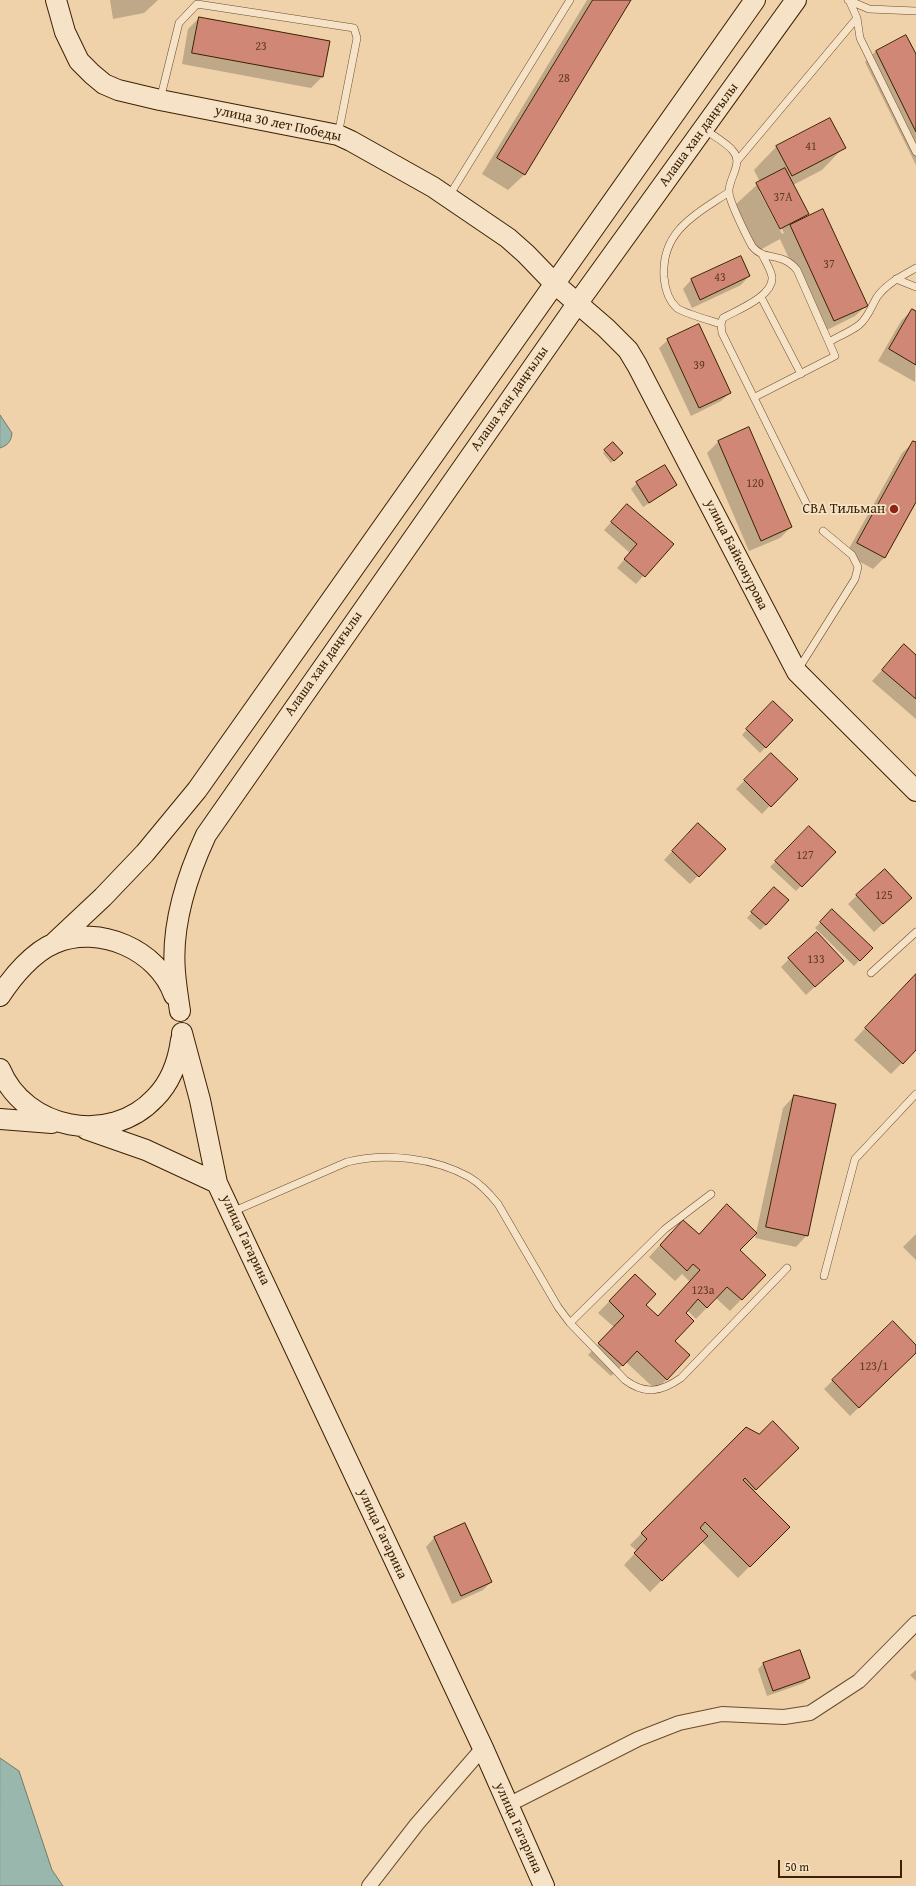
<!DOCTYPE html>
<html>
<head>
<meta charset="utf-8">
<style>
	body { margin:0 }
	#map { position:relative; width:916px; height:1886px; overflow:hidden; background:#efd2a9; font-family:"Gentium Book Plus",serif }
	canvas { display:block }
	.scale { position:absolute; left:778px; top:1860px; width:124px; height:18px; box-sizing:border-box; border:2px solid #3c2102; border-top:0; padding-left:5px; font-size:12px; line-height:14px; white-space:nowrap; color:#3c2102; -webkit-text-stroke:3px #f5e2c7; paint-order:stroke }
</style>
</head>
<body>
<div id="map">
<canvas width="916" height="1886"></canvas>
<div class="scale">50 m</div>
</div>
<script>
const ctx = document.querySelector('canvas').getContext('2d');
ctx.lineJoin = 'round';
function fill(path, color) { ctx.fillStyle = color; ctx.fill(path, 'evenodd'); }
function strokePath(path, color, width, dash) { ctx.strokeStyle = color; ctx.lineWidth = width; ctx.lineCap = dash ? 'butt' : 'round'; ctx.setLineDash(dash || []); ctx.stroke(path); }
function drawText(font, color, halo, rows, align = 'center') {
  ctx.font = font + ' "Gentium Book Plus",serif'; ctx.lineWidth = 3.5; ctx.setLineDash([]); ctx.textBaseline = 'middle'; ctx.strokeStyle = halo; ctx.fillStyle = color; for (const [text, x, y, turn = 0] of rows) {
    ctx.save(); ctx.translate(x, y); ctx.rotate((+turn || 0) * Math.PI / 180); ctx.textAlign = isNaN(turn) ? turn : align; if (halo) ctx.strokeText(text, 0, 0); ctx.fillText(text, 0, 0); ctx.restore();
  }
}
const water = new Path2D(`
	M 0,415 L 12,433 C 11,442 8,445 0,448 Z
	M 0,1758 L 19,1771 L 52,1870 L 63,1886 L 0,1886 Z`);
fill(water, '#9ab7ad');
strokePath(water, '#747b69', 1);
fill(new Path2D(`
	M 110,0 L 158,0 L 144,13 L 113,19 Z
	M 587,0 L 630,0 L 525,174 L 508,190 L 482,174 Z
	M 199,18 L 322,77 L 311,88 L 182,64 L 188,29 Z
	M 906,36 L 916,57 L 916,165 L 865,62 L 876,51 Z
	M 829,119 L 844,147 L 822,170 L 793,185 L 808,214 L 802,220 L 867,305 L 855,316 L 823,332 L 780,239 L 758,251 L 734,206 L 760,182 L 754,170 L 776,147 ZM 759,191 L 761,191 L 784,233 L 782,234 Z
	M 740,257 L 749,276 L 741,285 L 692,308 L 683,289 L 691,280 Z
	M 912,310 L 916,312 L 915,382 L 878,361 L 901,321 Z
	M 668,340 L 730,393 L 721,401 L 691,416 L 659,348 Z
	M 748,429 L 791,527 L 780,538 L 749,551 L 707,453 L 718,442 Z
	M 914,442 L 916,443 L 916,500 L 884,558 L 873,569 L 846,554 L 902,453 Z
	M 613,444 L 621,453 L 611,463 L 603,453 Z
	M 664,466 L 676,485 L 670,490 L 643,507 L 631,489 L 637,483 Z
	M 627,505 L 672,544 L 636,584 L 617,568 L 630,553 L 604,530 Z
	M 904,646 L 916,656 L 916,719 L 872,681 Z
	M 767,707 L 791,720 L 760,753 L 742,735 Z
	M 771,754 L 796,779 L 762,814 L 736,789 Z
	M 809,828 L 834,852 L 796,891 L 770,867 Z
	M 690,832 L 724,849 L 690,884 L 664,860 Z
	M 884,870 L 902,906 L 874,932 L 848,904 Z
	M 768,894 L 766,925 L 760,930 L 747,918 Z
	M 832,910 L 871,948 L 854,966 L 815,928 Z
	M 789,959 L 834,969 L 806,995 L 781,967 Z
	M 916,974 L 916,1049 L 891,1074 L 854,1040 Z
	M 794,1096 L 807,1235 L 796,1247 L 755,1238 L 783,1108 Z
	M 672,1232 L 699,1235 L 739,1250 L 765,1275 L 730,1311 L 716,1298 L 696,1319 L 687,1310 L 673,1341 L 667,1379 L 656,1390 L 626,1362 L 611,1376 L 588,1355 L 614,1327 L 598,1313 L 624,1286 L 657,1317 L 690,1282 L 682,1274 L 675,1281 L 649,1257 Z
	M 916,1234 L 916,1260 L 903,1247 Z
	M 893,1322 L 916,1346 L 916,1352 L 850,1416 L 824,1389 Z
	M 746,1428 L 759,1436 L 798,1448 L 753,1492 L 789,1527 L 738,1578 L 701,1541 L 650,1592 L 624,1565 L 637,1551 L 630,1545 Z
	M 465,1524 L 491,1582 L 483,1590 L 452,1604 L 426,1547 L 434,1538 Z
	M 800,1651 L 809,1678 L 804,1683 L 767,1696 L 758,1669 L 763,1664 Z
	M 916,1670 L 916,1681 L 910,1675 Z`), '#0003');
const building = new Path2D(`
	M 593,0 L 631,0 L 525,175 L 497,158 Z
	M 199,17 L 330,41 L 323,77 L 192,53 Z
	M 906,35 L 916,54 L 916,132 L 876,51 Z
	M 830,118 L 846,148 L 792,176 L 776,146 Z
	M 785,168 L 809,214 L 780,229 L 756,183 Z
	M 823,209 L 868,306 L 834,321 L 790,225 Z
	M 741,256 L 750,276 L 700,300 L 691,279 Z
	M 912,309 L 916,311 L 916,365 L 889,349 Z
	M 699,324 L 731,393 L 699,408 L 667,339 Z
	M 749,427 L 792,527 L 761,541 L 718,441 Z
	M 913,441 L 916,442 L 916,502 L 885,558 L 857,543 Z
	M 613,442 L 623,453 L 614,461 L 604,450 Z
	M 665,465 L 677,485 L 649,503 L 636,482 Z
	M 627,504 L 674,544 L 645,577 L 624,559 L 637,544 L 611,522 Z
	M 904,644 L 916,655 L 916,699 L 882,670 Z
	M 773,701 L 793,720 L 766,748 L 746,729 Z
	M 771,753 L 798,779 L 771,807 L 744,780 Z
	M 698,823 L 726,849 L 699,877 L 672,851 Z
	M 809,826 L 836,852 L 802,887 L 775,861 Z
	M 885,869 L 912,898 L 883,924 L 856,895 Z
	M 774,887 L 789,900 L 766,925 L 751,912 Z
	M 832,909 L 873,948 L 860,961 L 820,922 Z
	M 817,932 L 844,961 L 815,987 L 788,958 Z
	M 916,974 L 916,1050 L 903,1064 L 865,1028 Z
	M 794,1095 L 836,1104 L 808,1236 L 766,1227 Z
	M 727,1204 L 757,1233 L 740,1250 L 766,1275 L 742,1300 L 727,1287 L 707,1308 L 698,1299 L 686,1313 L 694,1321 L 675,1341 L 690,1355 L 667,1380 L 637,1351 L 623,1366 L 598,1343 L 624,1316 L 609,1301 L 635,1274 L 656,1294 L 646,1305 L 658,1316 L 700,1270 L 693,1264 L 687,1271 L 660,1245 L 683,1220 L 699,1234 Z
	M 893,1321 L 916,1345 L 916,1353 L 859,1408 L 832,1380 Z
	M 773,1421 L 799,1448 L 756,1490 L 745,1478 L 743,1480 L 790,1527 L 750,1567 L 705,1522 L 700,1528 L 708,1536 L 662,1581 L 634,1553 L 647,1539 L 641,1533 L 746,1427 L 759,1434 Z
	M 465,1523 L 492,1582 L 461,1596 L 434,1537 Z
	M 800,1650 L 810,1678 L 773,1691 L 763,1663 Z`);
fill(building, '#d08776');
strokePath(building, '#3c2102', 1);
const lane = new Path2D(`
	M 848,0 L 869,9 L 916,11
	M 849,0 L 857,18 L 860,38 L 916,152
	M 160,100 L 179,23 L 197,4 L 354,28 L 357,38 L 338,135
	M 704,129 C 712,135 727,143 733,151 C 744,163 728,179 729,192 C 729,201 747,237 752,246 C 764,262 782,251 797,270 L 835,356 L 755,397
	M 737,161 L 857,18
	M 449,196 L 570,0
	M 762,254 C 765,261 771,270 772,277 C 774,296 737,310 723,318 L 721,324 L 722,333 L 808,507
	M 896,279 L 916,287
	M 761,297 L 801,374
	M 721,324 C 712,321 683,313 677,308 C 669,301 665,288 664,277 C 661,231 695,215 729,192
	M 829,342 C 839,336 850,332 859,325 C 868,318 871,307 877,297 C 887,283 902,276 916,268
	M 799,668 L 855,579 L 858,567 L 852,555 L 823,531
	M 871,973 L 916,932
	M 232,1212 L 347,1162 C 385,1152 435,1158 469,1177 C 481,1184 490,1194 498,1204 L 558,1307 L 570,1323 L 625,1380 C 645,1395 661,1392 681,1378 L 787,1268
	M 824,1276 L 855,1159 L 916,1094
	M 570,1323 L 665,1229 L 711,1194`);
const street = new Path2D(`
	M 508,1805 L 638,1739 L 679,1723 L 722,1714 L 784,1717 L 810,1713 L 859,1681 L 916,1623
	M 369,1886 L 417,1824 L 483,1748`);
const secondary = new Path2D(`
	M 56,0 L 65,32 L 79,61 L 92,74 L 104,84 L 118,90 L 160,100 L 338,135 L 351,141 L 433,187 L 508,238 L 526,254 L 555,284 L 606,328 L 628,350 L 637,365 L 797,672 L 916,791
	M 54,943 L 103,897 L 145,853 L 197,790 L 755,0
	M 0,996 C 12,977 33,952 55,943 C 99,924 158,950 174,995
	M 180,1011 C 178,998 176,985 175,972 C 171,926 187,876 206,835 L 577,304 L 796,0
	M 182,1033 L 200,1100 L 217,1183 L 483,1748 L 544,1886
	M 0,1069 C 25,1130 110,1146 155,1098 C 171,1082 178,1062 181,1040
	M 0,1119 L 52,1123
	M 86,1129 L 146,1150 L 217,1183`);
strokePath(lane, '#694d2c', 8);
strokePath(street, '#694d2c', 16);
strokePath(secondary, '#3c2102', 22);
strokePath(lane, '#f5e2c7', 7);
strokePath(street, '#f5e2c7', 14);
strokePath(secondary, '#f5e2c7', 20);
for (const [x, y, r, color] of [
	[894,509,5,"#8f2418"]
]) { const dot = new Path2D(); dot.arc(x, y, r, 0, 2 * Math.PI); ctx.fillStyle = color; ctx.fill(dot); strokePath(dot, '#f5e2c7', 1.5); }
drawText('12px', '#613a1f', null, [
	["23",261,47],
	["28",564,79],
	["41",811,147],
	["37А",783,198],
	["37",829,265],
	["43",720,278],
	["39",699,366],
	["120",755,484],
	["127",805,856],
	["125",884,896],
	["133",816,960],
	["123а",703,1291],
	["123/1",874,1367]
]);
drawText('14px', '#3c2102', '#f5e2c7', [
	["улица 30 лет Победы",278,124,12],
	["Алаша хан даңғылы",699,135,-54],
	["Алаша хан даңғылы",510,399,-55],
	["улица Байконурова",736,555,63],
	["Алаша хан даңғылы",324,664,-55],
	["улица Гагарина",245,1240,65],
	["улица Гагарина",382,1534,65],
	["улица Гагарина",518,1828,66]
]);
drawText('14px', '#3c2102', '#f5e2c7', [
	["СВА Тильман",885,509]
], 'right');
</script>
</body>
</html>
